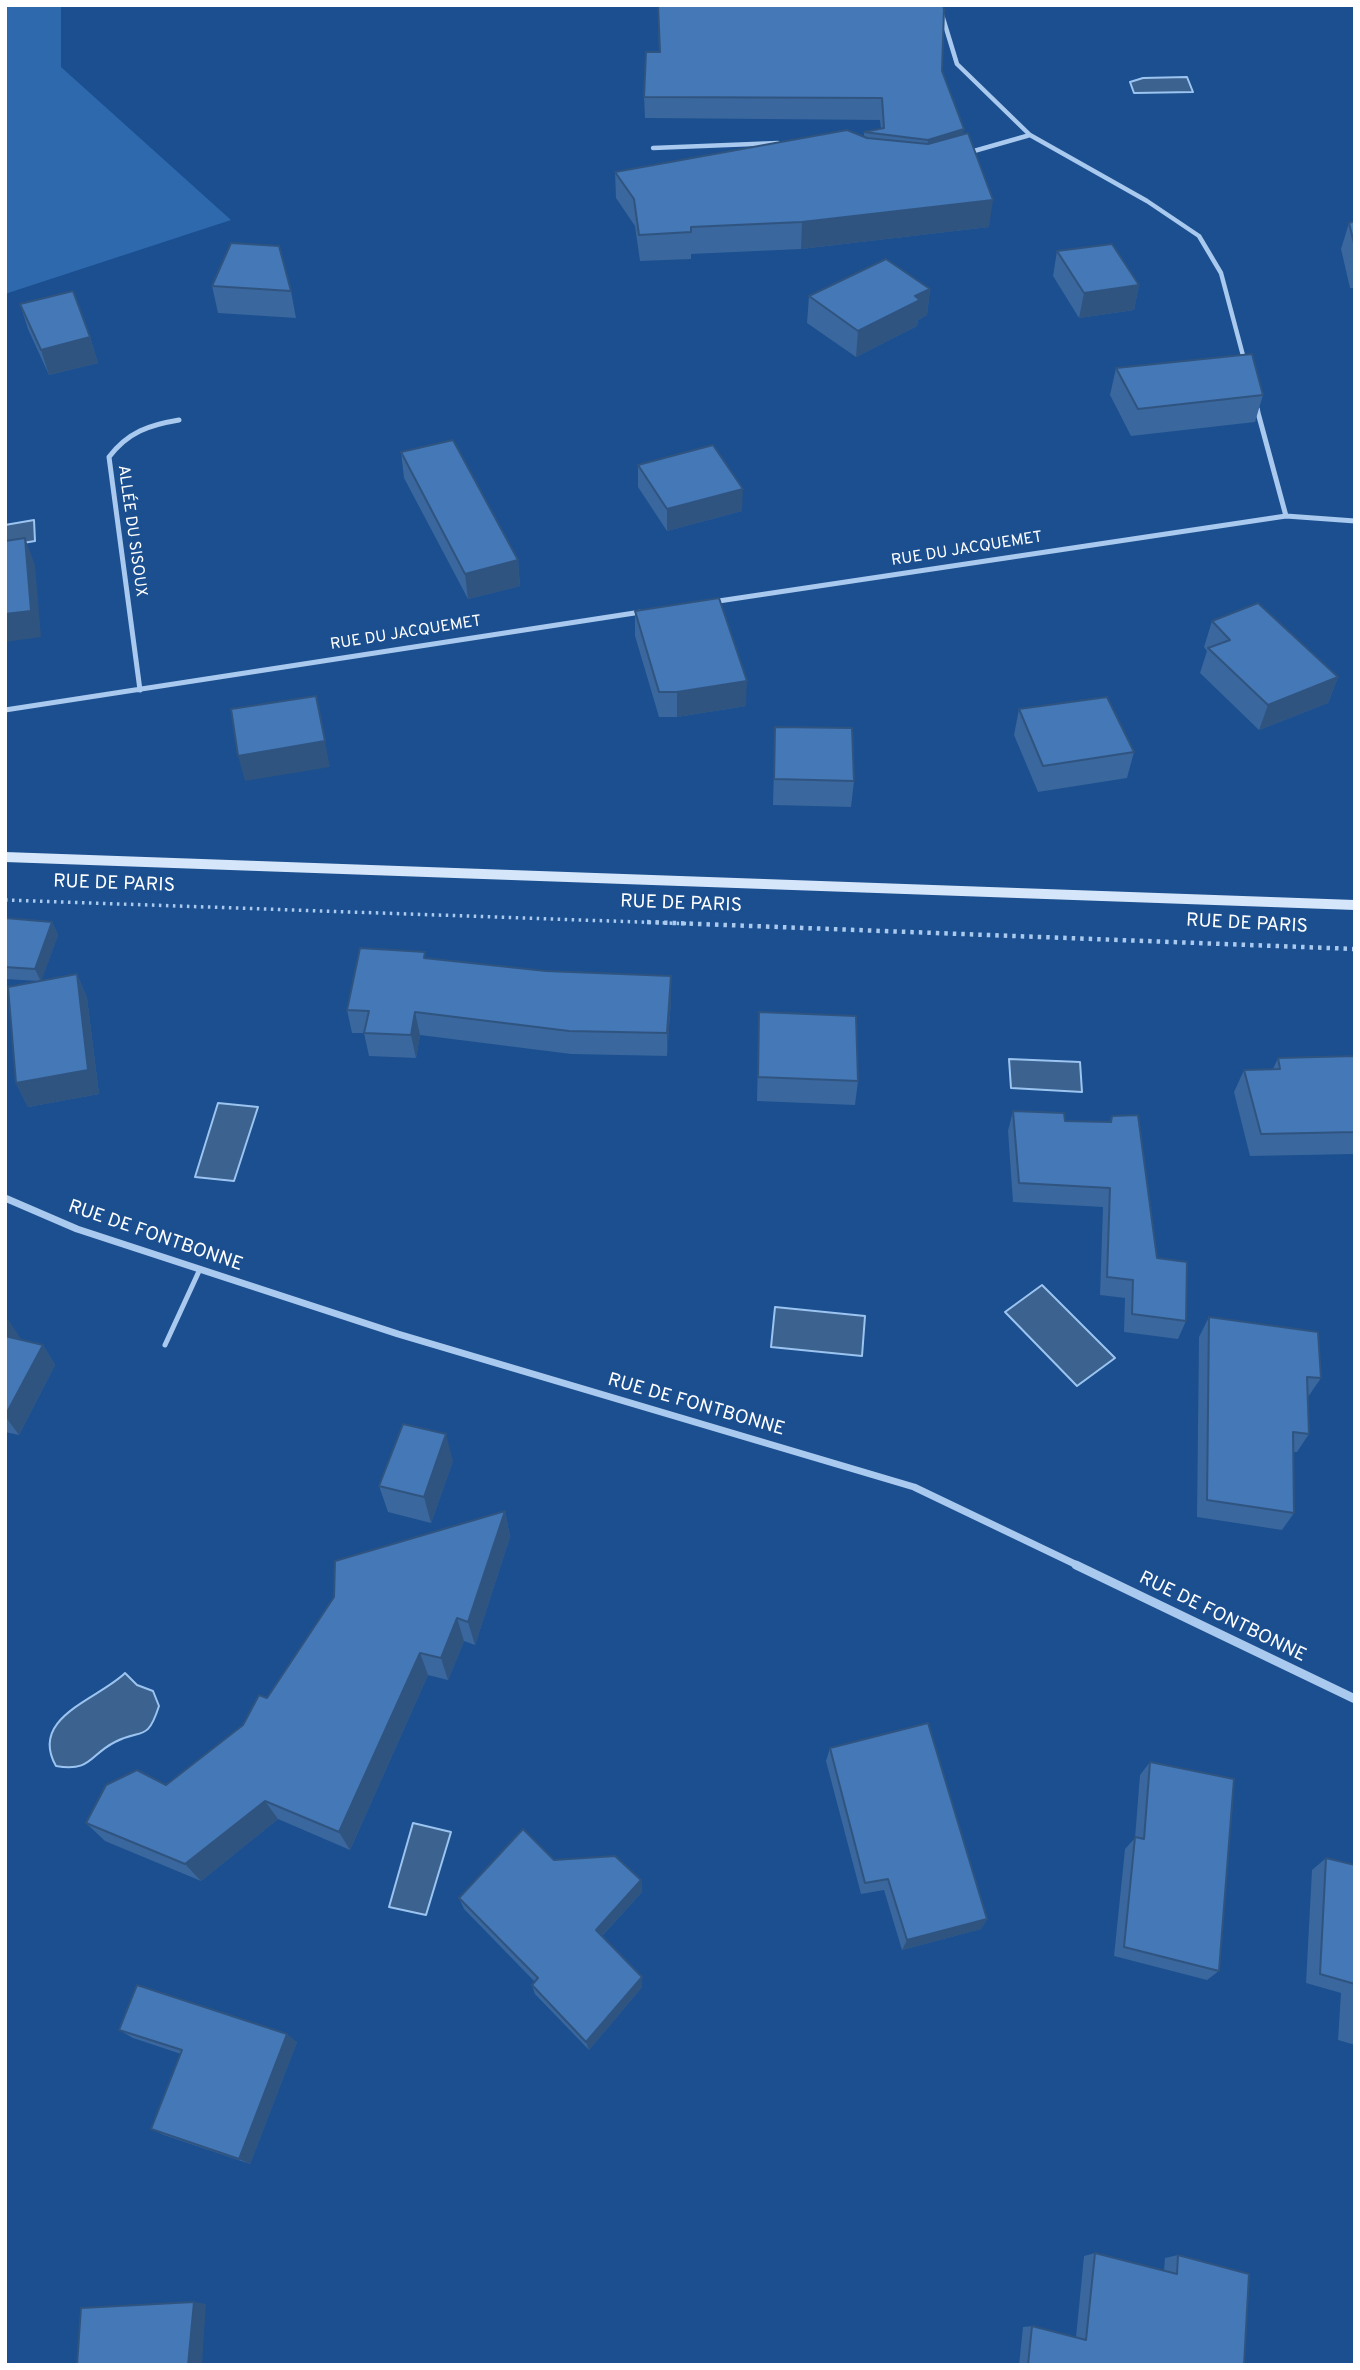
<!DOCTYPE html>
<html>
<head>
<meta charset="utf-8">
<style>
	body { margin:0 }
	#map { position:relative; width:1360px; height:2370px; overflow:hidden; background:#1b4f8f; font-family:Overpass,sans-serif }
	canvas { display:block }
	.frame { position:absolute; inset:0; border:7px solid #fff; pointer-events:none }
</style>
</head>
<body>
<div id="map">
<canvas width="1360" height="2370"></canvas>
<div class="frame"></div>
</div>
<script>
const ctx = document.querySelector('canvas').getContext('2d');
ctx.lineJoin = 'round';
function fill(path, color) { ctx.fillStyle = color; ctx.fill(path, 'evenodd'); }
function strokePath(path, color, width, dash) { ctx.strokeStyle = color; ctx.lineWidth = width; ctx.lineCap = dash ? 'butt' : 'round'; ctx.setLineDash(dash || []); ctx.stroke(path); }
function drawText(font, color, halo, rows, align = 'center') {
  ctx.font = font + ' Overpass,sans-serif'; ctx.lineWidth = 6; ctx.setLineDash([]); ctx.textBaseline = 'middle'; ctx.strokeStyle = halo; ctx.fillStyle = color; for (const [text, x, y, turn = 0] of rows) {
    ctx.save(); ctx.translate(x, y); ctx.rotate((+turn || 0) * Math.PI / 180); ctx.textAlign = isNaN(turn) ? turn : align; if (halo) ctx.strokeText(text, 0, 0); ctx.fillText(text, 0, 0); ctx.restore();
  }
}
fill(new Path2D(`
	M 5,5 L 61,5 L 61,67 L 231,220 L 5,294 Z`), '#2e69ad');
const water = new Path2D(`
	M 1187,77 L 1193,92 L 1134,93 L 1130,82 L 1143,78 Z
	M 34,520 L 35,541 L 5,546 L 5,525 Z
	M 1009,1059 L 1080,1062 L 1082,1092 L 1011,1088 Z
	M 218,1103 L 258,1107 L 234,1181 L 195,1177 Z
	M 1042,1285 L 1115,1358 L 1077,1386 L 1005,1312 Z
	M 775,1307 L 865,1316 L 862,1356 L 771,1347 Z
	M 125,1673 L 137,1685 L 153,1691 L 159,1706 C 147,1743 142,1728 115,1742 C 89,1755 92,1772 56,1766 C 28,1717 99,1699 125,1673 Z
	M 413,1823 L 451,1832 L 426,1915 L 389,1907 Z`);
fill(water, '#3c6290');
strokePath(water, '#9cc4f0', 2);
strokePath(new Path2D(`
	M 5,900 L 697,924`), '#a9c9ee', 3.5, [2.5, 4.5]);
strokePath(new Path2D(`
	M 647,922 L 1355,949`), '#a9c9ee', 4.5, [3.5, 5]);
strokePath(new Path2D(`
	M 165,1345 L 200,1269`), '#a9c9ee', 5);
strokePath(new Path2D(`
	M 939,5 L 957,64 L 1030,135 L 1147,201 L 1199,236 L 1221,273 L 1245,363
	M 653,148 L 778,143
	M 967,153 L 1030,135
	M 1256,405 L 1258,411`), '#a9c9ee', 4.5);
strokePath(new Path2D(`
	M 1257,409 L 1286,516
	M 712,602 L 1286,516 L 1355,521
	M 140,690 L 109,457 C 128,432 149,425 179,420
	M 5,710 L 641,612`), '#a9c9ee', 5);
strokePath(new Path2D(`
	M 5,1198 L 77,1229 L 398,1334 L 914,1487 L 1079,1566`), '#a9c9ee', 7);
strokePath(new Path2D(`
	M 1076,1565 L 1355,1699`), '#a9c9ee', 9);
fill(new Path2D(`
	M 5,852 L 1355,900 L 1355,910 L 5,862 Z`), '#d6e6fa');
fill(new Path2D(`
	M 658,5 L 942,71 L 963,134 L 989,227 L 801,249 L 691,254 L 691,259 L 640,261 L 635,226 L 616,198 L 615,172 L 864,137 L 864,132 L 881,129 L 880,120 L 645,118 L 644,97 L 659,52 Z
	M 1355,221 L 1355,288 L 1350,288 L 1341,249 L 1349,223 Z
	M 1057,251 L 1139,285 L 1134,310 L 1079,318 L 1053,276 Z
	M 212,286 L 291,291 L 296,318 L 218,313 Z
	M 930,289 L 927,315 L 918,320 L 917,326 L 856,357 L 807,323 L 809,296 Z
	M 20,304 L 90,337 L 98,363 L 49,375 L 28,329 Z
	M 1116,368 L 1263,395 L 1255,422 L 1131,436 L 1110,395 Z
	M 401,452 L 518,560 L 520,586 L 468,599 L 404,478 Z
	M 638,465 L 742,511 L 667,531 L 638,487 Z
	M 635,611 L 746,706 L 677,717 L 659,717 L 635,636 Z
	M 1212,621 L 1338,677 L 1328,703 L 1259,730 L 1200,673 L 1207,651 L 1204,647 Z
	M 1019,709 L 1134,752 L 1127,778 L 1038,792 L 1014,735 Z
	M 775,727 L 854,781 L 851,807 L 773,805 Z
	M 5,918 L 52,922 L 58,935 L 41,981 L 77,974 L 87,998 L 99,1094 L 28,1107 L 16,1083 L 38,981 L 5,979 Z
	M 426,958 L 546,971 L 671,976 L 671,999 L 667,1056 L 571,1054 L 420,1035 L 416,1058 L 369,1056 L 364,1033 L 352,1033 L 347,1010 Z
	M 759,1012 L 858,1081 L 855,1105 L 757,1101 Z
	M 1355,1056 L 1355,1154 L 1250,1156 L 1234,1092 L 1244,1070 L 1273,1069 L 1278,1058 Z
	M 1013,1111 L 1065,1121 L 1109,1122 L 1112,1116 L 1157,1258 L 1186,1321 L 1178,1339 L 1124,1332 L 1125,1298 L 1100,1295 L 1103,1207 L 1013,1202 L 1008,1131 Z
	M 1209,1317 L 1321,1378 L 1308,1397 L 1309,1434 L 1297,1452 L 1293,1452 L 1294,1513 L 1282,1530 L 1197,1517 L 1199,1337 Z
	M 5,1318 L 21,1340 L 43,1345 L 55,1365 L 19,1435 L 5,1432 Z
	M 453,1461 L 431,1523 L 388,1512 L 379,1486 Z
	M 505,1511 L 510,1537 L 475,1645 L 464,1641 L 448,1680 L 428,1675 L 350,1850 L 278,1819 L 201,1881 L 105,1841 L 86,1823 L 166,1785 L 243,1725 L 267,1698 Z
	M 830,1748 L 987,1919 L 981,1929 L 902,1950 L 884,1890 L 861,1894 L 826,1761 Z
	M 1150,1762 L 1219,1971 L 1207,1980 L 1114,1956 L 1125,1849 L 1135,1838 L 1140,1775 Z
	M 1326,1858 L 1355,1865 L 1355,2045 L 1338,2040 L 1341,1993 L 1306,1983 L 1312,1870 Z
	M 554,1860 L 641,1880 L 642,1892 L 602,1936 L 642,1977 L 642,1987 L 589,2050 L 535,1994 L 532,1985 L 535,1982 L 464,1909 L 459,1898 Z
	M 119,2030 L 297,2042 L 250,2164 L 164,2135 L 151,2129 L 181,2054 L 133,2038 Z
	M 1095,2253 L 1164,2271 L 1165,2258 L 1178,2255 L 1244,2365 L 1019,2365 L 1023,2327 L 1032,2326 L 1076,2337 L 1084,2256 Z`), '#3a679d');
fill(new Path2D(`
	M 964,129 L 961,150 L 926,161 L 928,140 Z
	M 993,200 L 989,227 L 801,249 L 802,222 Z
	M 1139,285 L 1134,310 L 1079,318 L 1084,293 Z
	M 930,289 L 927,315 L 918,320 L 917,326 L 856,357 L 858,331 L 915,296 Z
	M 90,337 L 98,363 L 49,375 L 41,350 Z
	M 743,489 L 742,511 L 667,531 L 667,509 Z
	M 25,538 L 35,565 L 41,637 L 5,642 L 5,614 Z
	M 518,560 L 520,586 L 468,599 L 465,574 Z
	M 1338,677 L 1328,703 L 1259,730 L 1268,705 Z
	M 747,681 L 746,706 L 677,717 L 677,692 Z
	M 316,696 L 330,767 L 245,781 L 238,756 Z
	M 52,922 L 58,935 L 41,982 L 35,969 Z
	M 77,974 L 87,998 L 99,1094 L 28,1107 L 16,1083 Z
	M 671,976 L 671,999 L 667,1056 L 667,1033 Z
	M 415,1012 L 420,1035 L 416,1058 L 411,1035 Z
	M 8,1319 L 21,1339 L 5,1343 L 5,1325 Z
	M 43,1345 L 55,1365 L 19,1435 L 5,1416 Z
	M 446,1434 L 453,1461 L 431,1523 L 424,1497 Z
	M 505,1511 L 510,1537 L 475,1645 L 468,1622 Z
	M 457,1618 L 464,1641 L 448,1680 L 441,1658 Z
	M 420,1653 L 428,1675 L 350,1850 L 339,1832 Z
	M 265,1801 L 278,1819 L 201,1881 L 185,1864 Z
	M 641,1880 L 642,1892 L 598,1940 L 596,1930 Z
	M 987,1919 L 981,1929 L 902,1950 L 907,1940 Z
	M 642,1977 L 642,1987 L 589,2050 L 586,2042 Z
	M 287,2034 L 297,2042 L 250,2164 L 239,2159 Z
	M 194,2302 L 206,2304 L 202,2365 L 188,2365 Z`), '#305480');
const building = new Path2D(`
	M 658,5 L 943,5 L 944,10 L 942,71 L 964,129 L 928,140 L 864,132 L 884,128 L 882,98 L 644,97 L 646,52 L 660,52 Z
	M 847,130 L 867,138 L 928,144 L 968,133 L 993,200 L 802,222 L 691,227 L 691,232 L 639,235 L 634,199 L 615,172 Z
	M 1355,221 L 1355,247 L 1349,223 Z
	M 231,243 L 279,246 L 291,291 L 212,286 Z
	M 1112,244 L 1139,285 L 1084,293 L 1057,251 Z
	M 886,259 L 930,289 L 915,296 L 920,300 L 858,331 L 809,296 Z
	M 73,291 L 90,337 L 41,350 L 20,304 Z
	M 1252,354 L 1263,395 L 1138,409 L 1116,368 Z
	M 453,440 L 518,560 L 465,574 L 401,452 Z
	M 713,445 L 743,489 L 667,509 L 638,465 Z
	M 25,538 L 31,611 L 5,614 L 5,541 Z
	M 719,598 L 747,681 L 677,692 L 659,692 L 635,611 Z
	M 1258,603 L 1338,677 L 1268,705 L 1208,648 L 1230,640 L 1212,621 Z
	M 316,696 L 325,741 L 238,756 L 231,709 Z
	M 1107,697 L 1134,752 L 1043,766 L 1019,709 Z
	M 775,727 L 852,728 L 854,781 L 774,779 Z
	M 5,918 L 52,922 L 35,969 L 5,967 Z
	M 360,948 L 425,952 L 424,958 L 546,971 L 671,976 L 667,1033 L 569,1031 L 415,1012 L 411,1035 L 364,1033 L 369,1011 L 347,1010 Z
	M 77,974 L 88,1070 L 16,1083 L 8,987 Z
	M 759,1012 L 856,1016 L 858,1081 L 758,1077 Z
	M 1355,1056 L 1355,1132 L 1261,1134 L 1244,1070 L 1280,1069 L 1278,1058 Z
	M 1013,1111 L 1064,1113 L 1065,1121 L 1111,1122 L 1112,1116 L 1138,1115 L 1157,1258 L 1187,1262 L 1186,1321 L 1132,1314 L 1133,1280 L 1107,1277 L 1110,1188 L 1019,1183 Z
	M 1209,1317 L 1318,1332 L 1321,1378 L 1307,1377 L 1309,1434 L 1293,1432 L 1294,1513 L 1207,1500 Z
	M 5,1336 L 43,1345 L 5,1416 Z
	M 403,1424 L 446,1434 L 424,1497 L 379,1486 Z
	M 505,1511 L 468,1622 L 457,1618 L 441,1658 L 420,1653 L 339,1832 L 265,1801 L 185,1864 L 86,1823 L 106,1785 L 137,1770 L 166,1785 L 243,1725 L 259,1695 L 267,1698 L 334,1597 L 335,1561 Z
	M 928,1723 L 987,1919 L 907,1940 L 888,1879 L 865,1883 L 830,1748 Z
	M 1150,1762 L 1234,1779 L 1219,1971 L 1124,1947 L 1135,1837 L 1144,1839 Z
	M 523,1829 L 554,1860 L 615,1856 L 641,1880 L 596,1930 L 642,1977 L 586,2042 L 532,1985 L 538,1978 L 459,1898 Z
	M 1326,1858 L 1355,1865 L 1355,1984 L 1320,1974 Z
	M 137,1985 L 287,2034 L 239,2159 L 151,2129 L 182,2050 L 119,2030 Z
	M 1095,2253 L 1177,2274 L 1178,2255 L 1249,2274 L 1244,2365 L 1028,2365 L 1032,2326 L 1086,2340 Z
	M 194,2302 L 188,2365 L 77,2365 L 81,2308 Z`);
fill(building, '#4478b7');
strokePath(building, '#305480', 2);
drawText('16px', '#fff', '#1b4f8f', [
	["ALLÉE DU SISOUX",131,531,82],
	["RUE DU JACQUEMET",967,550,-9],
	["RUE DU JACQUEMET",406,634,-9]
]);
drawText('19px', '#fff', '#1b4f8f', [
	["RUE DE PARIS",114,885,2],
	["RUE DE PARIS",681,905,2],
	["RUE DE PARIS",1247,925,3],
	["RUE DE FONTBONNE",155,1237,19],
	["RUE DE FONTBONNE",696,1406,16],
	["RUE DE FONTBONNE",1222,1618,26]
]);
</script>
</body>
</html>
